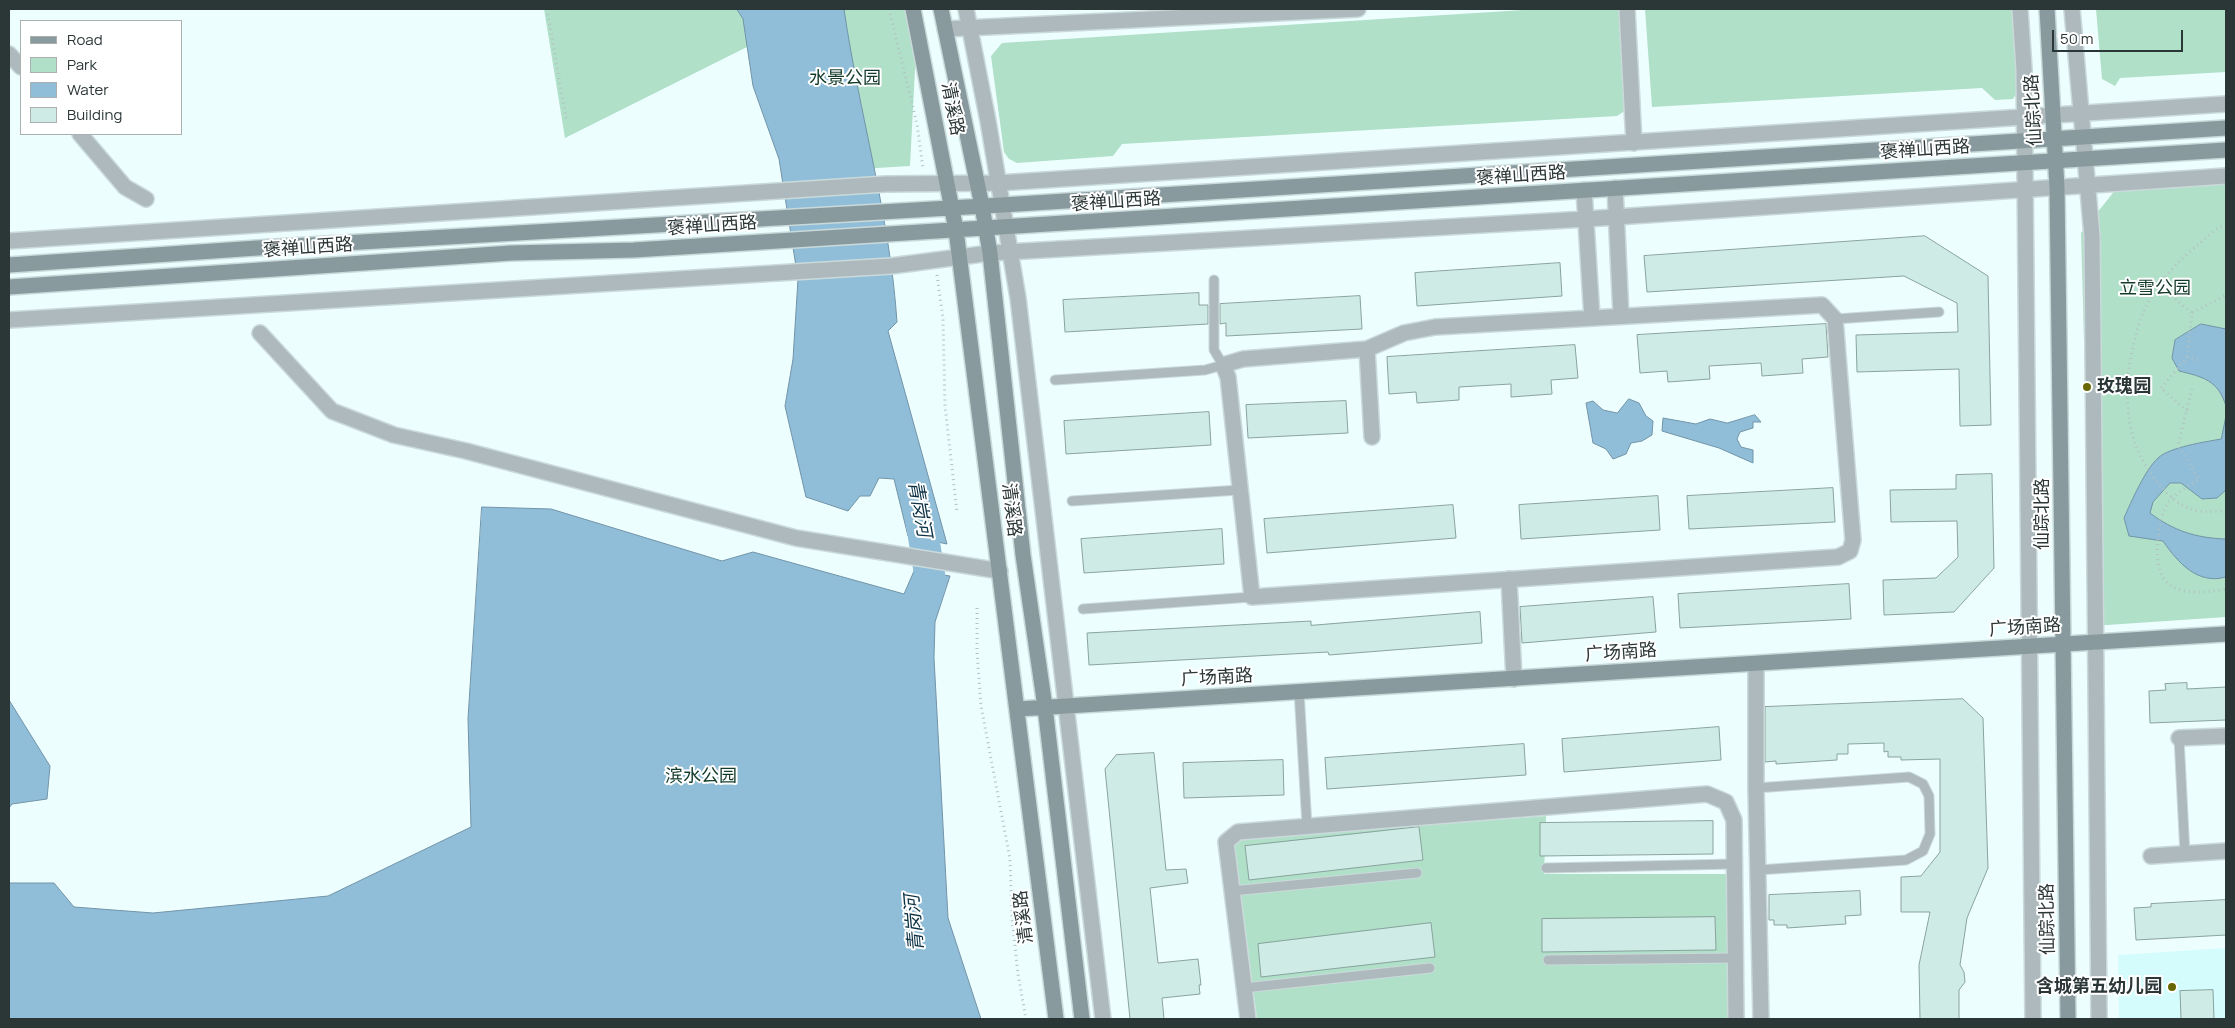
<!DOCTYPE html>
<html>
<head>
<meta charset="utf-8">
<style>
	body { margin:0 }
	#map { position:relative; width:2235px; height:1028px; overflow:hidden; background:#edfeff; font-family:Manrope,sans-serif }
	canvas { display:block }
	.frame { position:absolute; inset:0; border:10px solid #2b3637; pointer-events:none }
	.legend { position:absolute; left:20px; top:20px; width:162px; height:115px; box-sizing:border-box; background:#fff; border:1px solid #aaafaf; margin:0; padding:6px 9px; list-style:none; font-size:15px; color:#2b3637 }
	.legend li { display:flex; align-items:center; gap:10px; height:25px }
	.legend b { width:25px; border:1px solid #aaafaf }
	.scale { position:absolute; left:2052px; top:30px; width:131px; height:22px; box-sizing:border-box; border:2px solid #2b3637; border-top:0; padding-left:6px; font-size:15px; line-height:18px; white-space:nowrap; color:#2b3637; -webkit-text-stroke:4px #fff; paint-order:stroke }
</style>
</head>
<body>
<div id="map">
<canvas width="2235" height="1028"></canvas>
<div class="frame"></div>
<ul class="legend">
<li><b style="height:6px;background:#899a9f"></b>Road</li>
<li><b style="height:14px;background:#b0e0c8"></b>Park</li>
<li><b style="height:14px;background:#90bdd8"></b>Water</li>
<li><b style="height:14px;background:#cfebe5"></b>Building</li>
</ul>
<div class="scale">50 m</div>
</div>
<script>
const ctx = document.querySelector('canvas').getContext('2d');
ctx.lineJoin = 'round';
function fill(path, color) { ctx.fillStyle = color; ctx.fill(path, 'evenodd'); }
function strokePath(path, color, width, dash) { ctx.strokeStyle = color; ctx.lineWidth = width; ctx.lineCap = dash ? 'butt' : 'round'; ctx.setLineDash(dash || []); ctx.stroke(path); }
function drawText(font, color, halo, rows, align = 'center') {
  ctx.font = font + ' Manrope,"Noto Sans SC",sans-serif'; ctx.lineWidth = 4; ctx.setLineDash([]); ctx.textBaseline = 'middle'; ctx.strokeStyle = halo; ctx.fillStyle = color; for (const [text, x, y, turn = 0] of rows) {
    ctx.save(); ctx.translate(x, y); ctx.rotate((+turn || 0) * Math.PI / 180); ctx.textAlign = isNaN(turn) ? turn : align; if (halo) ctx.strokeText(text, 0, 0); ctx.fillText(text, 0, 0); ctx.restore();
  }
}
fill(new Path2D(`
	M 2226,948 L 2226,1019 L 2119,1019 L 2118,955 Z`), '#d5fcfd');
fill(new Path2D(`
	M 544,9 L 913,9 L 917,31 L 910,166 L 793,173 L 765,38 L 565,138 Z
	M 1539,9 L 1618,9 L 1620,11 L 1626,110 L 1617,116 L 1122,144 L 1113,156 L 1017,163 L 1009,159 L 1004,152 L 991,56 L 1002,43 Z
	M 1645,9 L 2014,9 L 2020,88 L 2013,99 L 1995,100 L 1982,88 L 1652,107 Z
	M 2096,9 L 2226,9 L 2226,72 L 2120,78 L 2115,86 L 2102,79 Z
	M 2226,182 L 2226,617 L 2092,626 L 2081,233 L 2116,189 Z
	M 1546,816 L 1544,874 L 1726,874 L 1729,1019 L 1257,1019 L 1234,840 Z`), '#b0e0c8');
const water = new Path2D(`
	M 737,9 L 844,9 C 859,113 890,216 897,322 L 888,331 L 947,544 L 908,536 L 894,479 L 879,478 L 870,496 L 860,496 L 848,511 L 806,497 L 785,406 L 793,359 L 798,279 L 779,159 L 753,86 L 743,19 Z
	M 2201,324 L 2226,329 L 2226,406 C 2218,380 2203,377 2179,371 L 2172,358 L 2175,340 Z
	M 1629,399 L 1639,403 L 1646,416 L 1653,421 L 1652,435 L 1642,441 L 1631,443 L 1626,454 L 1613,459 L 1606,449 L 1593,443 L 1586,403 L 1593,401 L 1603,410 L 1617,413 Z
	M 1755,415 L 1761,422 L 1753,422 L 1753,428 L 1740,432 L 1737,439 L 1741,447 L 1753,450 L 1753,463 L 1719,448 L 1662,431 L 1663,418 L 1696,424 L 1710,419 L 1727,423 Z
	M 2226,416 L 2226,490 L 2217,498 L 2202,499 L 2181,483 L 2170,483 L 2153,502 L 2150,513 C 2174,531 2196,538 2226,539 L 2226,577 C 2198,585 2178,563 2163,541 L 2129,536 L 2124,518 C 2131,502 2145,470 2158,458 C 2170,447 2205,442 2221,439 Z
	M 482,507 L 551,509 L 722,561 L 753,552 L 904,594 L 914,571 L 950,576 L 935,622 L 934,658 L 948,918 L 981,1019 L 9,1019 L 9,883 L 54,883 L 74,907 L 153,913 L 328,896 L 471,827 L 468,719 Z
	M 9,700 L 50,766 L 47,799 L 12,804 L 9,808 Z`);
fill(water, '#90bdd8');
strokePath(water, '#7294a8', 1);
strokePath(new Path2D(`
	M 917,497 L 931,583 L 920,614`), '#90bdd8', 31);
const building = new Path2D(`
	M 1925,236 L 1988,276 L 1991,425 L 1960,426 L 1959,369 L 1857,372 L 1856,335 L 1958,332 L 1957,303 L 1904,276 L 1647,292 L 1644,256 Z
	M 1560,263 L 1562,296 L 1417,306 L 1415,273 Z
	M 1199,293 L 1199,305 L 1208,305 L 1208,324 L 1065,332 L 1063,300 Z
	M 1360,296 L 1362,329 L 1226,336 L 1226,323 L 1220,324 L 1220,304 Z
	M 1826,324 L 1828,357 L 1802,359 L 1803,373 L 1762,376 L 1761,363 L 1709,366 L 1710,379 L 1668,382 L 1667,371 L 1640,373 L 1637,335 Z
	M 1575,345 L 1578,378 L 1551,380 L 1552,394 L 1511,397 L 1511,384 L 1459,387 L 1459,400 L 1417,403 L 1416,392 L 1389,394 L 1387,357 Z
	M 1346,401 L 1348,433 L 1248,438 L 1246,405 Z
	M 1209,412 L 1211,445 L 1066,454 L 1064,421 Z
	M 1992,474 L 1994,568 L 1954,612 L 1884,615 L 1883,580 L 1936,578 L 1958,557 L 1957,521 L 1891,522 L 1890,490 L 1956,489 L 1956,475 Z
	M 1833,488 L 1835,522 L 1689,529 L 1687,496 Z
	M 1658,496 L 1660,530 L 1521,539 L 1519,505 Z
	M 1453,505 L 1456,538 L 1267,553 L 1264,519 Z
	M 1222,529 L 1224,564 L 1084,573 L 1081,539 Z
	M 1849,584 L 1851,619 L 1680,628 L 1678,594 Z
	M 1653,597 L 1656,632 L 1522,643 L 1520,607 Z
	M 1480,612 L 1482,643 L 1329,655 L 1328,652 L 1089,665 L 1087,633 L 1311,621 L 1311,625 Z
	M 2187,683 L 2187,689 L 2226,687 L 2226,720 L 2150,723 L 2149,691 L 2166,690 L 2165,684 Z
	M 1963,699 L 1983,718 L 1988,868 L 1967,918 L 1960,965 L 1964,972 L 1965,982 L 1959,990 L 1959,1019 L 1920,1019 L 1919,965 L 1930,912 L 1901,912 L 1901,877 L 1921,876 L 1940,852 L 1940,759 L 1901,760 L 1901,757 L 1888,757 L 1888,751 L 1884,752 L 1884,743 L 1848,744 L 1848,754 L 1837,754 L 1837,760 L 1776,764 L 1776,761 L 1765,762 L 1765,707 Z
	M 1719,727 L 1721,760 L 1564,772 L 1562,739 Z
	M 1524,744 L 1526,775 L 1327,789 L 1325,758 Z
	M 1154,753 L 1166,870 L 1186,869 L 1188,883 L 1150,888 L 1158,963 L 1198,959 L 1201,985 L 1199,985 L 1200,994 L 1162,998 L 1164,1019 L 1130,1019 L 1105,769 L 1116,755 Z
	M 1283,760 L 1284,795 L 1184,798 L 1183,763 Z
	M 1713,821 L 1713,854 L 1540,856 L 1540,823 Z
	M 1419,827 L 1423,860 L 1249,880 L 1245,846 Z
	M 1860,891 L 1861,915 L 1845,916 L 1846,924 L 1787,928 L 1787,925 L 1774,925 L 1774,920 L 1769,920 L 1769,895 Z
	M 2226,900 L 2226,935 L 2136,940 L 2134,908 L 2151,907 L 2151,904 Z
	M 1715,917 L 1716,950 L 1542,952 L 1542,919 Z
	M 1431,923 L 1435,957 L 1261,977 L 1258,944 Z
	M 2213,990 L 2214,1019 L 2181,1019 L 2180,991 Z`);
fill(building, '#cfebe5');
strokePath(building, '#89a39e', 1);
const lane = new Path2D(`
	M 1835,319 L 1939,312
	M 1055,380 L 1205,370 L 1223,365 L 1214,350 L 1214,280
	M 1072,501 L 1239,490
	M 1083,609 L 1252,597
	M 1299,691 L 1307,826
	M 2179,738 L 2185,854
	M 1756,788 L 1909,777 L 1923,784 L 1929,796 L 1930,834 L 1923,851 L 1906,860 L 1758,870
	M 1546,868 L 1734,864
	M 1232,891 L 1417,873
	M 1548,960 L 1736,958
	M 1244,988 L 1430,968`);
const street = new Path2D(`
	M 966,9 L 988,121 L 1018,298 L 1103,1019
	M 1627,9 L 1634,143
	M 2020,9 L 2024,69 L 2033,1019
	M 2072,9 L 2092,236 L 2099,1019
	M 945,29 L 1358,9
	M 9,54 L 21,67
	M 80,134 L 125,187 L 146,199
	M 1615,188 L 1621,316
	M 1584,190 L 1592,318
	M 9,241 L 886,184 L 998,183 L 2226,104
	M 1822,305 L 1835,319 L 1853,540 L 1850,551 L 1838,557 L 1252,597 L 1228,377 L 1223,365 L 1243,359 L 1367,349 L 1404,333 L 1435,327 Z
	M 9,320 L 891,266 L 990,253 L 1586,219 L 2226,176
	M 260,333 L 332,411 L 394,435 L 466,451 L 796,538 L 1000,571
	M 1367,349 L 1372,437
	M 1509,579 L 1514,679
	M 1756,664 L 1756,788 L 1761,1019
	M 2179,738 L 2226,736
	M 2151,856 L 2226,851
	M 1248,1019 L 1226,842 L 1238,832 L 1707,794 L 1726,802 L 1734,820 L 1736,1019`);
const secondary = new Path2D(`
	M 913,9 L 956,230 L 1056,1019
	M 941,9 L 982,206 L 990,253 L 1023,555 L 1045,707 L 1082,1019
	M 2047,9 L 2057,188 L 2068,1019
	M 9,265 L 257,248 L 1002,205 L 2226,128
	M 9,287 L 511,253 L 634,250 L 2226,150
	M 1018,709 L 2226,634`);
strokePath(lane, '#cadadb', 11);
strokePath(street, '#cadadb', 18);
strokePath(secondary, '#cadadb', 18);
strokePath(new Path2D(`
	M 547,9 L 566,118
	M 889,9 L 917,124 L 923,169
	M 2226,224 C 2216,228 2207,237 2199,244 C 2178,261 2158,282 2146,307 C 2140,318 2137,331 2134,343 C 2122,392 2124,443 2158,483 C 2178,507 2194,516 2226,510
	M 937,275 L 943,319 L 945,406 L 957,512
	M 2160,286 L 2192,313
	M 2187,357 L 2201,361
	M 2192,389 L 2178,446 L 2199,479 C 2191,485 2179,491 2171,499 C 2161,510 2160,525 2158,539 C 2152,592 2181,597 2226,589
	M 2187,411 L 2161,388 L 2187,357 L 2192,313 L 2226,295
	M 977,608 L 977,651 L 981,706 L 1010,859 L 1012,918 L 1018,974 L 1026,1019`), '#b2c2c3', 3, [1, 4]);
strokePath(lane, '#aeb9bd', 9);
strokePath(street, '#aeb9bd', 15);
strokePath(secondary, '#899a9f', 15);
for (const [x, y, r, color] of [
	[2087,387,5,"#686803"],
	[2172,987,5,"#686803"]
]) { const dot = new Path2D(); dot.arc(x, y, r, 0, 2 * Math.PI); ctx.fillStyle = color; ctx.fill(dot); strokePath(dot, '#fff', 2); }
drawText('18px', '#123b2b', '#fff', [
	["水景公园",845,79],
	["立雪公园",2155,289],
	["滨水公园",701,777]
]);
drawText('18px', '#2b3637', '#fff', [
	["清溪路",952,109,79],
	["仙踪北路",2034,110,-93],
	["褒禅山西路",1925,150,-4],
	["褒禅山西路",1521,176,-4],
	["褒禅山西路",1116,202,-4],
	["褒禅山西路",712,226,-4],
	["褒禅山西路",308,248,-4],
	["清溪路",1011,510,83],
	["仙踪北路",2043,514,-90],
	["广场南路",2025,628,-4],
	["广场南路",1621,653,-4],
	["广场南路",1217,678,-3],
	["清溪路",1024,917,-97],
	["仙踪北路",2048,919,-91]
]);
drawText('bold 18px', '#2b3637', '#fff', [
	["玫瑰园",2097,387],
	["含城第五幼儿园",2162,987,"right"]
], 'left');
drawText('italic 19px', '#0a3044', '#fff', [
	["青岗河",919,509,80],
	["青岗河",915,923,-95]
]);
</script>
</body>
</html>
